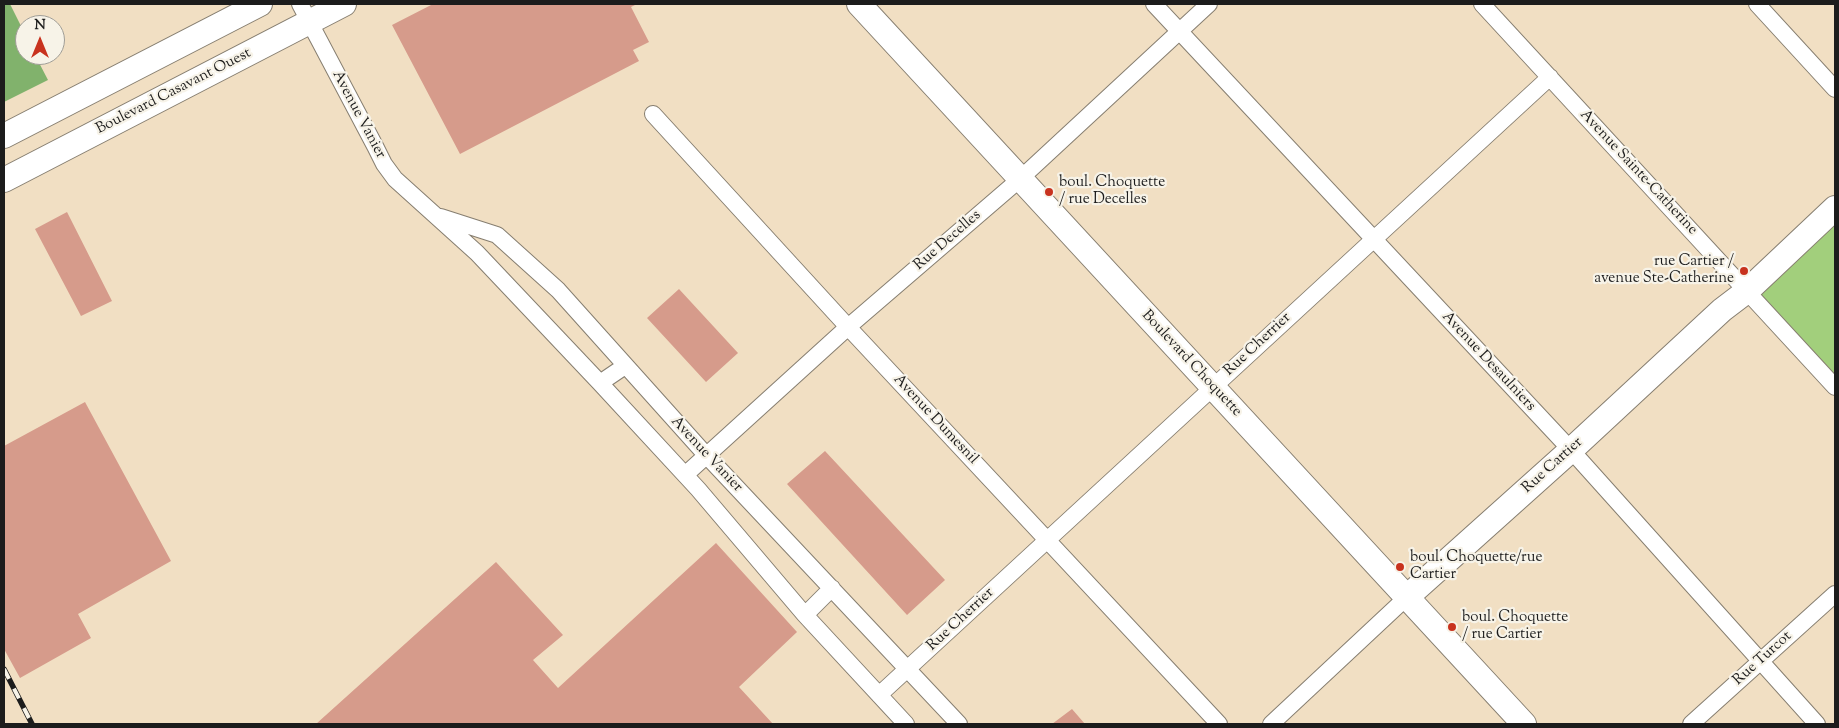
<!DOCTYPE html>
<html>
<head>
<meta charset="utf-8">
<style>
	body { margin:0 }
	#map { position:relative; width:1839px; height:728px; overflow:hidden; background:#f1dfc3; font-family:"Sorts Mill Goudy",serif }
	canvas { display:block }
	.frame { position:absolute; inset:0; border:5px solid #1c1c1c; pointer-events:none }
	.north { position:absolute; left:15px; top:15px; width:50px; height:50px; box-sizing:border-box; background:#f7f3e8; border:1px solid #9f9d96; border-radius:50%; rotate:0deg; font-size:14px; font-weight:700; line-height:20px; text-align:center; color:#1c1c1c }
	.north::after { content:''; display:block; margin:auto; width:18px; height:22px; background:#c8321e; clip-path:polygon(50% 0,100% 100%,50% 72%,0 100%) }
</style>
</head>
<body>
<div id="map">
<canvas width="1839" height="728"></canvas>
<div class="frame"></div>
<div class="north">N</div>
</div>
<script>
const ctx = document.querySelector('canvas').getContext('2d');
ctx.lineJoin = 'round';
function fill(path, color) { ctx.fillStyle = color; ctx.fill(path, 'evenodd'); }
function strokePath(path, color, width, dash) { ctx.strokeStyle = color; ctx.lineWidth = width; ctx.lineCap = dash ? 'butt' : 'round'; ctx.setLineDash(dash || []); ctx.stroke(path); }
function drawText(font, color, halo, rows, align = 'center') {
  ctx.font = font + ' "Sorts Mill Goudy",serif'; ctx.lineWidth = 4.5; ctx.setLineDash([]); ctx.textBaseline = 'middle'; ctx.strokeStyle = halo; ctx.fillStyle = color; for (const [text, x, y, turn = 0] of rows) {
    ctx.save(); ctx.translate(x, y); ctx.rotate((+turn || 0) * Math.PI / 180); ctx.textAlign = isNaN(turn) ? turn : align; if (halo) ctx.strokeText(text, 0, 0); ctx.fillText(text, 0, 0); ctx.restore();
  }
}
fill(new Path2D(`
	M 1835,208 L 1835,385 L 1747,291 Z`), '#a2cf7c');
fill(new Path2D(`
	M 4,4 L 10,4 L 25,34 L 25,55 L 35,55 L 48,80 L 4,102 Z`), '#81b26c');
fill(new Path2D(`
	M 433,4 L 637,4 L 631,7 L 649,42 L 633,50 L 639,61 L 460,154 L 392,25 Z
	M 67,212 L 112,301 L 81,316 L 35,229 Z
	M 679,289 L 738,353 L 706,382 L 647,318 Z
	M 85,402 L 171,561 L 78,614 L 91,638 L 20,678 L 4,649 L 4,446 Z
	M 825,451 L 945,580 L 907,615 L 787,484 Z
	M 716,543 L 797,632 L 739,687 L 773,724 L 316,724 L 496,562 L 563,635 L 533,660 L 558,688 Z
	M 1072,709 L 1085,724 L 1052,724 Z`), '#d69b8b');
const street = new Path2D(`
	M 300,4 L 375,146 L 384,164 L 395,179 L 477,253 L 600,383 L 698,489 L 805,615 L 906,724
	M 1154,4 L 1571,450 L 1817,724
	M 1482,4 L 1835,387
	M 1757,4 L 1835,89
	M 653,114 L 848,327 L 1219,724
	M 441,217 L 497,235 L 558,290 L 706,455 L 959,724
	M 600,383 L 625,366
	M 685,475 L 848,327 L 1020,179 L 1209,4
	M 805,615 L 832,588
	M 879,695 L 1550,77
	M 1271,724 L 1407,597
	M 1691,724 L 1835,594`);
const secondary = new Path2D(`
	M 859,4 L 1524,724
	M 4,136 L 260,4
	M 4,180 L 344,4
	M 1407,597 L 1571,450 L 1722,310 L 1747,291 L 1835,208`);
strokePath(street, '#867e70', 18);
strokePath(secondary, '#867e70', 26);
strokePath(street, '#fff', 16);
strokePath(secondary, '#fff', 24);
const rail = new Path2D(`
	M 4,669 L 32,724`);
strokePath(rail, '#1c1c1c', 5.5);
strokePath(rail, '#f7f3e8', 4, [11]);
for (const [x, y, r, color] of [
	[1049,192,5,"#c8321e"],
	[1744,271,5,"#c8321e"],
	[1400,567,5,"#c8321e"],
	[1452,627,5,"#c8321e"]
]) { const dot = new Path2D(); dot.arc(x, y, r, 0, 2 * Math.PI); ctx.fillStyle = color; ctx.fill(dot); strokePath(dot, '#f7f3e8', 2); }
drawText('15px', '#1c1c1c', '#f7f3e8', [
	["Boulevard Casavant Ouest",174,92,-27],
	["Avenue Vanier",358,115,62],
	["Avenue Sainte-Catherine",1638,173,47],
	["Rue Decelles",948,241,-41],
	["Rue Cherrier",1258,345,-43],
	["Avenue Desaulniers",1488,362,47],
	["Boulevard Choquette",1191,364,47],
	["Avenue Dumesnil",935,420,47],
	["Avenue Vanier",706,455,47],
	["Rue Cartier",1553,466,-42],
	["Rue Cherrier",961,620,-43],
	["Rue Turcot",1763,659,-42]
]);
drawText('15px', '#1c1c1c', '#f7f3e8', [
	["boul. Choquette",1059,183],
	["/ rue Decelles",1059,200],
	["rue Cartier /",1734,262,"right"],
	["avenue Ste-Catherine",1734,279,"right"],
	["boul. Choquette/rue",1410,558],
	["Cartier",1410,575],
	["boul. Choquette",1462,618],
	["/ rue Cartier",1462,635]
], 'left');
</script>
</body>
</html>
